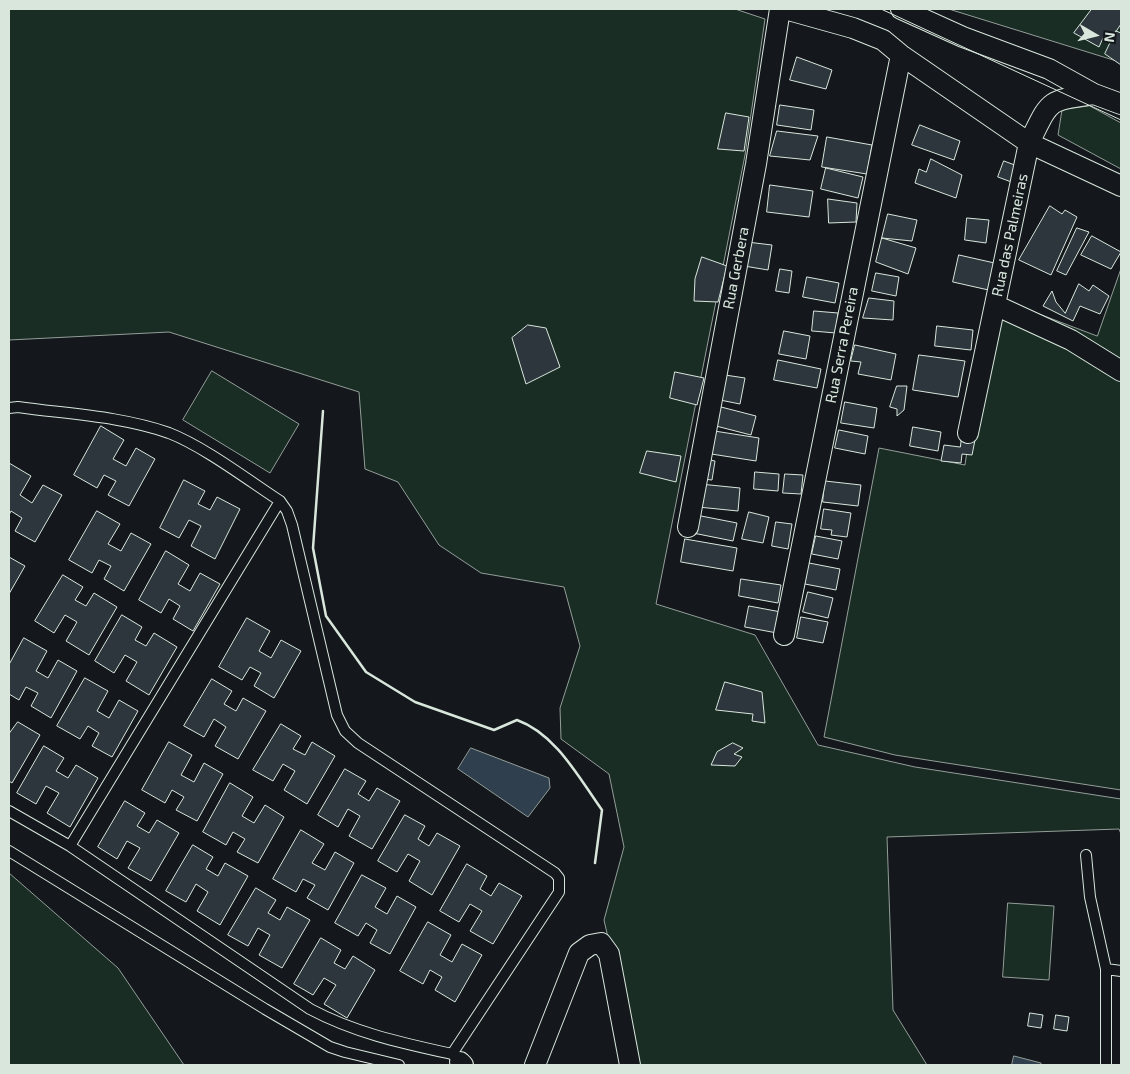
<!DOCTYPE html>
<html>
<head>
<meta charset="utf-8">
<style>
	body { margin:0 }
	#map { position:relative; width:1130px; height:1074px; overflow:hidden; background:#14181c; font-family:"Exo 2",sans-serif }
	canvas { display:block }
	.frame { position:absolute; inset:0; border:10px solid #d8e6dc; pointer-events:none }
	.north { position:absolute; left:1070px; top:10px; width:50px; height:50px; -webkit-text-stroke:4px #14181c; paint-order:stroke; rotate:98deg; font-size:14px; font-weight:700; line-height:20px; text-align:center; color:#d8e6dc }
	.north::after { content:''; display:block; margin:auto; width:18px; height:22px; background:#d8e6dc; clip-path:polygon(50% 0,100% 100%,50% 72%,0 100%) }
</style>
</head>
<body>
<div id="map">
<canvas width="1130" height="1074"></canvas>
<div class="frame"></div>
<div class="north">N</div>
</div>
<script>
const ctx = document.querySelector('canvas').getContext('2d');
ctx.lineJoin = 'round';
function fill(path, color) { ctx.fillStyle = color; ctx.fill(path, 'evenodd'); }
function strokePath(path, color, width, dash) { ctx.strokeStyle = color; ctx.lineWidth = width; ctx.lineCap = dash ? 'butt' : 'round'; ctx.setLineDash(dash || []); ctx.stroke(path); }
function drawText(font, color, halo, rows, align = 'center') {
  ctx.font = font + ' "Exo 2",sans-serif'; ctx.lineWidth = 4; ctx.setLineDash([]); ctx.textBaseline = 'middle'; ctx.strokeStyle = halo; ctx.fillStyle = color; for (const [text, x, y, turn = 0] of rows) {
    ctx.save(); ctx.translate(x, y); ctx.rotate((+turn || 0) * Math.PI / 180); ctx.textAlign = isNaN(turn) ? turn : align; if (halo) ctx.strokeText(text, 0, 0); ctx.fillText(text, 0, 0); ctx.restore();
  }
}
const green = new Path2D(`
	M 9,9 L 735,9 L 765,19 L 745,155 L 656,604 L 755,635 L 818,745 L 915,767 L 1121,799 L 1121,834 L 1119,829 L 887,837 L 893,1010 L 927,1065 L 637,1065 L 604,920 L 624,847 L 609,774 L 561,739 L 560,708 L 580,646 L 564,587 L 481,573 L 439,545 L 398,482 L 365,469 L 359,392 L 169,332 L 9,340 Z
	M 949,9 L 1121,9 L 1121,62 Z
	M 1090,106 L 1121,123 L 1121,169 L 1058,135 L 1062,110 Z
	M 1121,269 L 1121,790 L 895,755 L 824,737 L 879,448 L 965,465 L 989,295 L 1097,336 Z
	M 212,371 L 299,424 L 270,473 L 183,420 Z
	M 9,873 L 118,968 L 184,1065 L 9,1065 Z
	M 1008,903 L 1054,906 L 1049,980 L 1003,977 Z`);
fill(green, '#1a2d24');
strokePath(green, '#939e99', 1);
const water = new Path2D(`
	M 471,748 L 549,778 L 550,788 L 528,817 L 458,769 Z
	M 1014,1056 L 1041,1063 L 1041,1065 L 1012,1065 Z`);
fill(water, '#2f3f4d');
strokePath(water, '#939e99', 1);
const building = new Path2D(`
	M 1092,9 L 1121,9 L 1121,24 L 1109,42 L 1103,38 L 1099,47 L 1074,33 Z
	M 1116,31 L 1121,33 L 1121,65 L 1105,54 Z
	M 797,57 L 832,70 L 826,89 L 790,80 Z
	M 780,105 L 814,110 L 811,130 L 777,125 Z
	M 726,113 L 749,117 L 744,151 L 718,149 Z
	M 920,125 L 960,141 L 954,160 L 912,145 Z
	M 777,131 L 818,136 L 810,160 L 770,156 Z
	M 827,137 L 872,145 L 867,174 L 822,167 Z
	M 931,159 L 962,175 L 956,198 L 915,183 L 919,169 L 926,172 Z
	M 1004,161 L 1020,167 L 1014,183 L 998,177 Z
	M 826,168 L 863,177 L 858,198 L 821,189 Z
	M 770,185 L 813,191 L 809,217 L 767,212 Z
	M 828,199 L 857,203 L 856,222 L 829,223 Z
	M 1050,206 L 1062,214 L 1065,210 L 1077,217 L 1051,275 L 1019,260 Z
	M 888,214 L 917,220 L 912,241 L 882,238 Z
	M 967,218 L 989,220 L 986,243 L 965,240 Z
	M 1077,228 L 1089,232 L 1066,275 L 1057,271 Z
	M 1092,236 L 1121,252 L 1111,269 L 1081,255 Z
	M 882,238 L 916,248 L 908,274 L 876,262 Z
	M 747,242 L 772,245 L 768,270 L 744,266 Z
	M 959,255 L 999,264 L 993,291 L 953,282 Z
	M 702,257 L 727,266 L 718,302 L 694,301 L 695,279 Z
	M 780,269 L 792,271 L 789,293 L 776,291 Z
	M 876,273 L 899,277 L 896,296 L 872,291 Z
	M 807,277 L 839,283 L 835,303 L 803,297 Z
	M 1079,284 L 1089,291 L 1093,285 L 1109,296 L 1100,314 L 1080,306 L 1073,321 L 1043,306 L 1052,291 L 1056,302 L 1065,313 Z
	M 869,298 L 894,301 L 893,320 L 863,318 Z
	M 814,311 L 838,313 L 836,333 L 812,331 Z
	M 528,325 L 546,328 L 560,367 L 526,384 L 512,338 Z
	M 937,326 L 973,330 L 971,350 L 935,346 Z
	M 784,331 L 810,336 L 806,359 L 779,354 Z
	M 855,345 L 896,354 L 891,380 L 858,374 L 861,362 L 851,361 Z
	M 919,355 L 965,361 L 958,397 L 913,390 Z
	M 778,360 L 821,369 L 817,388 L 774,380 Z
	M 675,372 L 704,378 L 697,405 L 670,398 Z
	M 725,375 L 745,378 L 740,404 L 720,400 Z
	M 897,386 L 907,386 L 904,410 L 897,416 L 897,409 L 890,407 Z
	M 845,402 L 877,408 L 874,428 L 841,423 Z
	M 721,407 L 756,416 L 751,435 L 716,426 Z
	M 101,426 L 124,440 L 113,459 L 126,466 L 136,448 L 155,459 L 129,506 L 108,495 L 116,481 L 104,475 L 97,488 L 74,475 Z
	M 913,427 L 941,432 L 938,451 L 910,446 Z
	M 708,430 L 759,438 L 756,461 L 705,453 Z
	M 839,430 L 868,436 L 865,454 L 835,448 Z
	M 962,436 L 975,440 L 972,455 L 962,454 L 961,463 L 941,461 L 944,445 L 960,447 Z
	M 647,451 L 681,456 L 676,482 L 640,473 Z
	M 705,459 L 715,461 L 712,480 L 703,479 Z
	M 9,463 L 31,476 L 20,495 L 32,503 L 43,485 L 62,495 L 35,542 L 15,531 L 22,518 L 11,511 L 9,515 Z
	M 755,472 L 779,474 L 778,491 L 754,489 Z
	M 785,474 L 803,475 L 801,494 L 783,493 Z
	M 184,480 L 205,491 L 198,504 L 210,510 L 217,497 L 240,509 L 215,559 L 191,546 L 201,526 L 189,520 L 179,538 L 160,528 Z
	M 825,481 L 861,485 L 858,506 L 823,502 Z
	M 700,484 L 740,488 L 738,511 L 698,507 Z
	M 824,509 L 851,513 L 847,537 L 831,535 L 832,530 L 821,529 Z
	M 97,511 L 120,524 L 108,544 L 121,551 L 131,533 L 151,544 L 124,591 L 104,579 L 111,566 L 99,560 L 92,573 L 69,560 Z
	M 749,512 L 769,517 L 763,543 L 742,539 Z
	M 696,515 L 737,523 L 733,541 L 693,533 Z
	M 776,522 L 792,524 L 788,549 L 772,546 Z
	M 816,536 L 842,541 L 838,559 L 812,554 Z
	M 685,539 L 737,548 L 733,571 L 681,562 Z
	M 166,551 L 189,565 L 178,584 L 190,591 L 200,573 L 220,584 L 193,631 L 173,619 L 180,606 L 169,599 L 161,613 L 139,600 Z
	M 9,557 L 25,566 L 9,594 Z
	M 809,563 L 840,569 L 836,590 L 805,584 Z
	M 63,575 L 83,587 L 75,600 L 86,606 L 94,593 L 117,607 L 89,655 L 66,641 L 77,622 L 65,615 L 54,633 L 35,621 Z
	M 741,579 L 781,585 L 778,603 L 739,596 Z
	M 808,592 L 833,598 L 828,618 L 803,612 Z
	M 749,606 L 781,612 L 777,633 L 745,627 Z
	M 122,615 L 142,627 L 135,640 L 146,646 L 154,633 L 177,647 L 149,695 L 126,681 L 137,662 L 125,655 L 114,673 L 95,661 Z
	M 801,617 L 828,622 L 823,643 L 797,638 Z
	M 247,618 L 270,631 L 259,651 L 271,658 L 281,640 L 301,651 L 274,698 L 254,686 L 261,673 L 250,667 L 242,680 L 219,667 Z
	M 24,638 L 47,651 L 36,671 L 48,678 L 58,660 L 77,671 L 51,718 L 31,706 L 38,693 L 26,687 L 19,700 L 9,694 L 9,665 Z
	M 85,678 L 108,691 L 97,711 L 109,718 L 119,700 L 138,711 L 112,757 L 92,746 L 99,733 L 88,726 L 80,739 L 57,726 Z
	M 212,679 L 232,691 L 224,704 L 236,711 L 243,698 L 266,711 L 238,759 L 215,746 L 226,727 L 214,719 L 204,737 L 184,726 Z
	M 725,682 L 762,692 L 765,723 L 752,721 L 753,714 L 716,710 Z
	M 18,722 L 40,735 L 12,783 L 9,781 L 9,734 Z
	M 281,724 L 301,736 L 293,749 L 305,755 L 312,742 L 335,756 L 307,804 L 284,790 L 295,771 L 283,764 L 273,781 L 253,770 Z
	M 169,742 L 192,755 L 181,775 L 194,782 L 204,763 L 223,774 L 197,821 L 176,810 L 184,797 L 172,790 L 165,803 L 142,790 Z
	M 733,743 L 743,748 L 734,754 L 742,757 L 735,766 L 711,765 L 717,752 Z
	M 44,746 L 64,758 L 56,771 L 68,778 L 76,765 L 98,778 L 70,827 L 47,813 L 59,793 L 46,786 L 36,804 L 17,793 Z
	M 345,769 L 366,781 L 358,794 L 369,801 L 377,788 L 400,801 L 372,849 L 349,836 L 360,816 L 348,809 L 338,827 L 318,815 Z
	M 230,783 L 253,797 L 242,816 L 254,823 L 265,805 L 284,817 L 258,863 L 237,852 L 245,839 L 233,832 L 226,845 L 203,832 Z
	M 125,801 L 145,813 L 137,826 L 149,833 L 157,820 L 179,833 L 151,881 L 128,868 L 140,848 L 127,841 L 117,859 L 98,847 Z
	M 405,815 L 425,826 L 418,839 L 429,846 L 437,833 L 460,846 L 432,895 L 409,881 L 420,861 L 408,854 L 397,872 L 378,861 Z
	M 301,830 L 324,844 L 312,863 L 325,870 L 335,852 L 354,863 L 328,910 L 307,898 L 315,885 L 303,879 L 296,892 L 273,879 Z
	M 193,845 L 213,857 L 206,869 L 218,876 L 225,863 L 248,876 L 220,925 L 197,911 L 208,892 L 196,884 L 186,902 L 166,891 Z
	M 467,864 L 487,876 L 480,889 L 491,896 L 499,883 L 522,896 L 493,944 L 470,931 L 482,911 L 470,904 L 459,922 L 440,911 Z
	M 362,875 L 386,888 L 375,907 L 387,914 L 397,896 L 416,907 L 390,954 L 370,943 L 377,930 L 366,923 L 358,936 L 335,923 Z
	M 256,888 L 276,900 L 268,913 L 280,920 L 287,907 L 310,920 L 282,968 L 259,955 L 270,935 L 258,928 L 248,946 L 228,935 Z
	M 428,922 L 451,935 L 440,955 L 452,962 L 462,944 L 482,955 L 455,1002 L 435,990 L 442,977 L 430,970 L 423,984 L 400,971 Z
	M 321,938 L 341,950 L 334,963 L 345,969 L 353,956 L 375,970 L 347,1018 L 324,1004 L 336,985 L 324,978 L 313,995 L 294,984 Z
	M 1030,1013 L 1043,1015 L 1041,1028 L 1028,1026 Z
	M 1056,1015 L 1069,1017 L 1067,1031 L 1054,1029 Z`);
fill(building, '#2c363c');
strokePath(building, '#d8e6dc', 1);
const service = new Path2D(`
	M 9,408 L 18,407 C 67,414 121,416 169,433 C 203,446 248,480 280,501 L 287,511 L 292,525 L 337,715 L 345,731 L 358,743 L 555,873 L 559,878 L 559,892 L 452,1054
	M 9,811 L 70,846 L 310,1009 C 355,1033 402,1043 452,1054 L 456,1058
	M 70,846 L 280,501
	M 9,851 L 265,1009 L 330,1047 L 345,1052 L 399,1065
	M 1086,855 L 1090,897 L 1106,969 L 1106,1065
	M 1106,969 L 1121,971`);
const minor = new Path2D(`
	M 785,9 L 853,28 L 883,40 L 901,55 L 1029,143 L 1121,186
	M 901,9 L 963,37 L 1049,69 L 1094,94 L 1121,104
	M 995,305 L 1071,340 L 1121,371
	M 968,433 L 1029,143 C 1051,99 1046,101 1094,94
	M 688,527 L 756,164 L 780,9
	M 784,635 L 901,55
	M 460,1062 L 463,1065
	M 535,1065 L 579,953 L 590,945 L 601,943 L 609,954 L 630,1065`);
strokePath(service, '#d8e6dc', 12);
strokePath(minor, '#d8e6dc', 22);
strokePath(service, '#14181c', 10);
strokePath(minor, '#14181c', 20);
strokePath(new Path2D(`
	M 881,9 L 1121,120`), '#d8e6dc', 1);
strokePath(new Path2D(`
	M 323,411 L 313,548 L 326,616 L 366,672 L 415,702 L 494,730 L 517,720 C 556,734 579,778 602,810 L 595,863`), '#d8e6dc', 2.5);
drawText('15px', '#d8e6dc', '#14181c', [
	["Rua das Palmeiras",1010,235,-78],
	["Rua Gerbera",736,268,-79],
	["Rua Serra Pereira",842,345,-79]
]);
</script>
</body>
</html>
